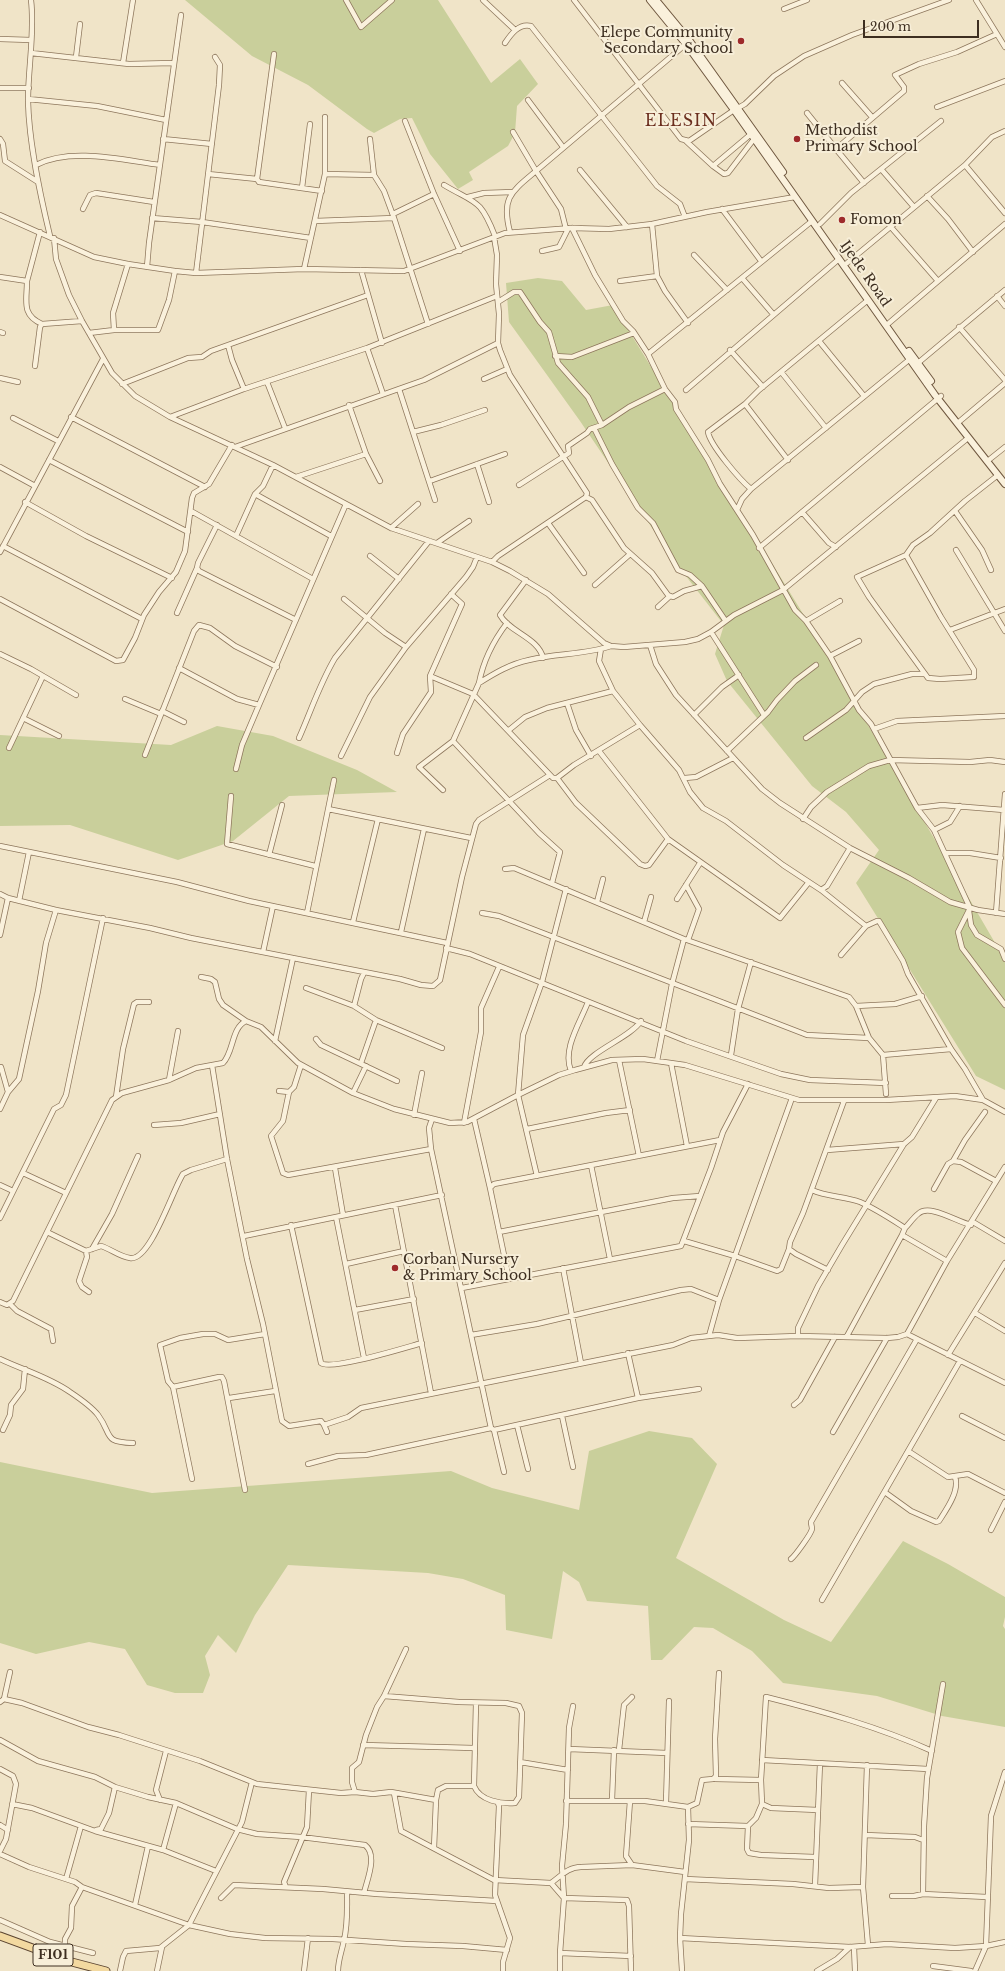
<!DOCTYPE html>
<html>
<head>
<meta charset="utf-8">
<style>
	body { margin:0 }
	#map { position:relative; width:1005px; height:1971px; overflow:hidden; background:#f0e4c8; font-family:"Libre Baskerville",serif }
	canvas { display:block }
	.scale { position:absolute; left:863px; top:20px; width:116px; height:18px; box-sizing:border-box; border:2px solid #3d2e20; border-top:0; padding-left:5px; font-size:12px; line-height:14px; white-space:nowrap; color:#3d2e20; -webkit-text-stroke:3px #f7eed8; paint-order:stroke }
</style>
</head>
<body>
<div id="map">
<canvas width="1005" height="1971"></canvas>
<div class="scale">200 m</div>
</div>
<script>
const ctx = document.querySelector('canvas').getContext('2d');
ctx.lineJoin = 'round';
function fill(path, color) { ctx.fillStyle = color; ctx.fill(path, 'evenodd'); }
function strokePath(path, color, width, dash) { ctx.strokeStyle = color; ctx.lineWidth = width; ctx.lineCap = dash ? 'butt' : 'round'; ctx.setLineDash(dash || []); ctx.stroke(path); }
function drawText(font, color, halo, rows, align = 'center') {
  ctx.font = font + ' "Libre Baskerville",serif'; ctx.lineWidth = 4; ctx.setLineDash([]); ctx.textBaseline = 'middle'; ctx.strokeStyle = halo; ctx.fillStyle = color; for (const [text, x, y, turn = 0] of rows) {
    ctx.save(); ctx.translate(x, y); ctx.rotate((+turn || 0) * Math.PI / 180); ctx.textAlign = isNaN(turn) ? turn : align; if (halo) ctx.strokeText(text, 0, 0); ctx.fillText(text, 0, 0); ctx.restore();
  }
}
fill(new Path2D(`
	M 185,0 L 438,0 L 491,83 L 520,59 L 538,84 L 517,106 L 515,133 L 508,146 L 469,172 L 473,180 L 458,189 L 430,154 L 412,118 L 400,119 L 374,133 L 367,129 L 308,85 L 252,56 Z
	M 538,278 L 562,281 L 586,310 L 613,305 L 805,617 L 1005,960 L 1005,1090 L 976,1076 L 856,883 L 879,850 L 846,812 L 812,786 L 727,681 L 715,654 L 724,625 L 675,562 L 580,421 L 509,322 L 506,283 Z
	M 217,726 L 273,736 L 357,770 L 397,792 L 289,796 L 233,841 L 178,860 L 70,825 L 0,826 L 0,735 L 171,745 Z
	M 649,1431 L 692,1438 L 717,1464 L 676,1558 L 784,1620 L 831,1642 L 903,1541 L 948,1564 L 1005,1597 L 1005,1617 L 1003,1626 L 1005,1629 L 1005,1727 L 942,1716 L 877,1696 L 783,1683 L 752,1651 L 713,1628 L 694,1627 L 662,1660 L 651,1660 L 648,1606 L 587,1601 L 579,1582 L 563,1571 L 552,1639 L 506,1630 L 505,1595 L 463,1579 L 428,1573 L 288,1565 L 255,1615 L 236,1653 L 218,1635 L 205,1656 L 210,1675 L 203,1693 L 175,1693 L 147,1685 L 125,1649 L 89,1642 L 36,1654 L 0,1643 L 0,1462 L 152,1493 L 451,1471 L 492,1488 L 579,1510 L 589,1451 Z`), '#c9cf9b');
const minor = new Path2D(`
	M 31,0 C 35,33 28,67 28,101 C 29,144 40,194 50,236
	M 346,0 L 361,27 L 392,0
	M 483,0 L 515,30
	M 574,0 L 681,139 L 689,141 L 734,110
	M 976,0 L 1005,47
	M 784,9 L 807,0
	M 0,39 L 31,40
	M 505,43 C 511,34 519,23 531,26 L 657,186 L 680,204 L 685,217
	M 31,53 L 129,64 L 173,63
	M 274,54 L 257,179 L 259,182 L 322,191
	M 76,57 L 80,24
	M 123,63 L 133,0
	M 842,83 L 872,117
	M 0,88 L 29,88
	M 28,99 L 97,106 L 166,120
	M 528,100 L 563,147
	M 937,107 L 1005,81
	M 738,108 L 745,104 L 774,76 L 804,56 L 852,35 L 949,0
	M 807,113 L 836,149
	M 405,121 L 434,194 L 460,251
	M 0,139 L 3,144 L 5,161 L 38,182
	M 163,139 L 212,144
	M 370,139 L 374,175 L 384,191 L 394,218 L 428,324
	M 686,141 L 713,166 L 751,134
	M 36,165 C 71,147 122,160 160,165
	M 965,165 L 1005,213
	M 713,166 L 724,174 L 728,173 L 754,139
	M 881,169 L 914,207
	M 580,170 L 627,227
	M 208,174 L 257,179
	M 325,174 L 374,175
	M 864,183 L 836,149 L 904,91 L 904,87 L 895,75 L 919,64 L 957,52 L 997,34
	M 444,185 C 476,204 480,198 495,236
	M 302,188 L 310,124
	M 927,196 L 948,219 L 973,252
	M 468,197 L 484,193 L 513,192
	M 83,209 L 90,195 L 96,193 L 154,202
	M 722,209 L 761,261
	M 393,214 L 434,194
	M 0,215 L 94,257 L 128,264 L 175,271 L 196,273 L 304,269 L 404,271 L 505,233 L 572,228 L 609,229 L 652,224 L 707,212 L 795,197
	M 152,218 L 202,222 L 311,238
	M 315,221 L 394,218
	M 652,224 L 657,276 L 665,291 L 688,323
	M 820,224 L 851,193 L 941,121
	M 890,226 L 938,281
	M 572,228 L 595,275 L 623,321 L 633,331 L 648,354 L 665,389 L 675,402 L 676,409 L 708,460 L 720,484 L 753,535 L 795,610 L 806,621 L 830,656 L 859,710 L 871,724 L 917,808 L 934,830 L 970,908 L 958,932 L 962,948 L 1005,1005
	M 566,229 L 561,209 L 536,171 L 686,44
	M 510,232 C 501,198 511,192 536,171 L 513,132
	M 54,238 L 56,259 L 69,295 L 82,321 L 112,373 L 135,396 L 170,417 L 273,465 L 391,528 L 492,562 L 510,571 L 548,594 L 604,643 L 611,646 L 624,647 L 685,642 L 698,639 L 711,632 L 734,615 L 783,590 L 968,438
	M 542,251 L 559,247 L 568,229
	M 694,255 L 727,290
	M 847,263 L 965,165 L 992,137 L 1005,131
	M 147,267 L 149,243 L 181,15
	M 304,269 L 325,174 L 325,117
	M 361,270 L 382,343
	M 196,273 L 219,85 L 220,65 L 215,57
	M 0,277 L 27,281 L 40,232
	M 742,278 L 773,314
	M 27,281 C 27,301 21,315 42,324
	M 620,281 L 657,276
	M 997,296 L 1005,306
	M 498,302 L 514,292 L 520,292 L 540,322 L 549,332 L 558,363 L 588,397 L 602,425
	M 889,323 L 1005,224
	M 959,327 L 1005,380
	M 114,330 L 113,313 L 128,264
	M 0,332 L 3,333
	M 89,333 L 114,330 L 158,330 L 169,300 L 175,271
	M 819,341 L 864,396
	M 228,345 L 232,360 L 244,389
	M 367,348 L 383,394
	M 730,350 L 763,387
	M 648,354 L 812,221
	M 555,356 L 572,357 L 634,333
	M 918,363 L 1005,290
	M 35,366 L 40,327 L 42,324 L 82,321
	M 782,373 L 826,428
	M 0,378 L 18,382
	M 484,379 L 507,369
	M 267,382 L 285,428
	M 122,384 L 188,358 L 202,357 L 211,351 L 368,295
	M 399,389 L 435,500
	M 686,390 L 839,259
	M 745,404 L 788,460
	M 349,405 L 366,454 L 380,481
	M 71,417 L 205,487
	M 170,417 L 244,389 L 367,348 L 497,296
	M 13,418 L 58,441
	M 960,421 L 1005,383
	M 594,428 L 612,464 L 638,508 L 653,523 L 678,570 L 690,575 L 702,586 L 725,620
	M 413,432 L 441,425 L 485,410
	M 235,447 L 424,380 L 498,343
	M 990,459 L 1005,447
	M 49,460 L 188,532
	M 477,464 L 489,502
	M 0,467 L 35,486
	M 296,477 L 366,454
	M 430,481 L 505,454
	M 519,485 L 569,453 L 568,446 L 587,433 L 590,429 L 602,425 L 629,407 L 665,389
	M 751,489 C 740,480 710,445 708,432 L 745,404 L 759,390 L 868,300
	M 255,494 L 331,536
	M 586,497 L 592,500 L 624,548 L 652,573 L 668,595 L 673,597 L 684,591 L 702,586
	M 25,502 L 86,536 L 172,578
	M 737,510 L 742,499 L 751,489 L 910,359
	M 191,511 L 313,579
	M 955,511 L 982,550 L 991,570
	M 802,512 L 829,543 L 836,547
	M 548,523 L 584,573
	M 217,525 L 198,563 L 197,568 L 199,571 L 296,620
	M 391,528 L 418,504
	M 236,536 L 255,494 L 263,486 L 273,465
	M 437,543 L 469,521
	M 3,546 L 142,619
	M 759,548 L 941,396
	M 956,550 L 1005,631
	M 0,552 L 103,359
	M 906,555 L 941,617 L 974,670 L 974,677 L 940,679 L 928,678 L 869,597 L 857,577 L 906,555 L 913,545 L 930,533 L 965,501 L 998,475
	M 370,556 L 399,579
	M 492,562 L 498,556 L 586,497 L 587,493 L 510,375 L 500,350 L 498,343 L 499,314 L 496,284 L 497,255 L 494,237
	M 526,580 L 500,615 C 509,632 539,638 543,658
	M 595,585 L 629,555
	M 0,599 L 116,661 L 123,660 L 135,638 L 144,615 L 159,592 L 176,572 L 185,551 L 192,498 L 194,493 L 209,484 L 232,445
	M 344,599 L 385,633 L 406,647
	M 658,607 L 670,596
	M 177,613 L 197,568
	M 806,621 L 840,601
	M 950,630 L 1005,609
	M 711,632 L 764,715
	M 650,645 L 656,664 L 676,695 L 762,789 L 780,803 L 850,848 L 909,878 L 950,902 L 978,910 L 1005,914
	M 0,654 L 31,669 L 76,695
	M 830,656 L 859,641
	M 179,668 L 237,699 L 259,705 L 346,504
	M 430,676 L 473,694 L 553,778 L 557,778 L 574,765 L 640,725 L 613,691 L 599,661 L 601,649
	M 479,683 C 495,673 510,664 529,660 C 556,653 584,655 611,646
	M 125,699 L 161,714
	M 567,703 L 576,730 L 591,756
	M 162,711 L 184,722
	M 694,715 L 722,687 L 739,675
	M 23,718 L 59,736
	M 640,725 L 679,770 L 690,792 L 703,808 L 726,821 L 783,865 L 821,890 L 827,886 L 850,848
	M 874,729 L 897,721 L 1005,716
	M 509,730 L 525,717 L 547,708 L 613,691
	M 299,738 C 311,711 320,683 335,658 L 429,541
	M 806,738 L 846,710 L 862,692 L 874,684 L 912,674 L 925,674
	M 453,741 L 539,833 L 560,852 L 552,883
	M 9,748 L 43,676
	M 599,751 L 668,839 L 780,918 L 809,882
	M 727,751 L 768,712 L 777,700 L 795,681 L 816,665
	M 397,753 L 403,734 L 431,692 L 430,676 L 462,604 L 451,594
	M 145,755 L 194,631 L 199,625 L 210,628 L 235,646 L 277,667
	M 341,756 L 370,697 L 406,647 L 466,577 L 473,567 L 477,557
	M 236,769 L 242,745 L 259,705
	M 557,778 L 576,803 L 640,864 L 645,866 L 649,865 L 668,839
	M 685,778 L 696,777 L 733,758
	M 443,790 L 419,767 L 453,741 L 479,683 C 483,662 494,640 507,623
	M 231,796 L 227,844 L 315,866
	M 917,808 L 942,805 L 1004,810
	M 328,809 L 471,838
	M 803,819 L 811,807 L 827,792 L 869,766 L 890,760 L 970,762 L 990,760 L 1005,762
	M 934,830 L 950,822 L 960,806
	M 0,846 L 177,882 L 249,901 L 447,943
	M 945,853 L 970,853 L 1001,858
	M 269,855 L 282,805
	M 505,869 L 514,868 L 684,939 L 849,997 L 856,1006 L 869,1038 L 883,1055 L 886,1094
	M 686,885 L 699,909 L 688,940
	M 821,890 L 866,926
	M 0,894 L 8,898 L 56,910 L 150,928 L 191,938 L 400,979 L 421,985 L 433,986 L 440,980 L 462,877 L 476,824 L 479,820 L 550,775
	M 677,899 L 700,863
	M 19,901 L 29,852
	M 597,902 L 603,879
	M 969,911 L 971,925 L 977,935 L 1001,949 L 1005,959
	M 307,913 L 334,780
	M 482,913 L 499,916 L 807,1035 L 869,1038
	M 996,913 L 1005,794
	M 353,922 L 378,819
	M 644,922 L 651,897
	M 401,932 L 424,829
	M 0,935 L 8,898
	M 446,948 L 470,954 L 686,1041 L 781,1074 L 810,1080 L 886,1083
	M 263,952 L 273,906
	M 841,955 L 866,926 L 877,921 L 879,921 L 903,961 L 908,974 L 951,1049 L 965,1069 L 983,1100
	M 201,977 L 211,979 L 215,982 L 219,999 L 223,1005 L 246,1021
	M 306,988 L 354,1006 L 376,1020 L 442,1048
	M 354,1006 L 361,979 L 364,973
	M 856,1006 L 895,1004 L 922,996
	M 316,1039 L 321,1045 L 397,1081
	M 275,1041 L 293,958
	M 731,1055 L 738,1009 L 751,962
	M 883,1055 L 951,1049
	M 619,1060 L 639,1156
	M 657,1061 L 672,984 L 684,939
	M 361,1063 L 376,1020
	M 671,1063 L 687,1146
	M 212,1065 L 227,1159 L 247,1259 L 263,1324 L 282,1421 L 289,1426 L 321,1421 L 324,1425 L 327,1432
	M 301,1065 L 294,1087 L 289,1092 L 283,1121 L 271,1136 L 283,1173 L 288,1175 L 431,1149
	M 1,1067 L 8,1092
	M 584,1067 C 589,1052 631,1037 641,1021
	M 571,1071 C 562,1049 580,1023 588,1002
	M 169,1080 L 178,1031
	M 279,1091 L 289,1092
	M 353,1093 L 366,1066
	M 116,1097 L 123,1049 L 134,1004 L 137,1002 L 149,1002
	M 0,1109 L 8,1092 L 19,1079 L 38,991 L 46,943 L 56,910
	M 414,1115 L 422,1073
	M 432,1119 L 429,1128 L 431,1149 L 491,1428 L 494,1430 L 638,1398
	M 474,1119 L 490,1188 L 508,1274 L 506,1279
	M 464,1123 L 481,1032 L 481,1008 L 499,967
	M 154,1125 L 181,1123 L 220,1114
	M 527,1129 L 606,1113 L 630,1110
	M 827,1150 L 904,1144
	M 953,1161 L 965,1140 L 985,1112
	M 591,1165 L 610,1259
	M 335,1168 L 343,1215
	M 23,1173 L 66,1193
	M 537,1176 L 518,1095 L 523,1035 L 542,982 L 566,889
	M 0,1185 L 13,1191
	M 490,1188 L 494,1184 L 720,1140
	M 934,1189 L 948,1164 L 953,1161 L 961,1162 L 996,1181
	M 812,1190 C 827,1197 844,1196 860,1202 C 876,1209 891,1219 905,1228 L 902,1235 L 947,1261
	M 395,1205 L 431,1393
	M 336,1217 L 364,1358
	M 0,1218 L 54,1109 L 61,1105 L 66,1095 L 103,918
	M 973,1222 L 1005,1241
	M 291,1225 L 321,1363 C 331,1371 407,1347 422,1343
	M 905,1228 C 909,1224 913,1218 918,1214 C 929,1203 957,1222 971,1225
	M 47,1232 L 86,1251 L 101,1246 C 111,1249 120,1257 130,1258 C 150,1262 173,1189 183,1174 L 191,1170 L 227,1159
	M 499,1232 L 673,1198 L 700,1196
	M 244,1236 L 442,1195
	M 684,1241 L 735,1256 L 777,1271 L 781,1269 L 789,1249
	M 92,1249 L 112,1214 L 138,1156
	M 86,1251 L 87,1257 L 79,1281 L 82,1287 L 89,1292
	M 346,1264 L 404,1251
	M 563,1268 L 581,1363
	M 828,1270 L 796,1254 L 789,1249 L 790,1242 L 803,1213 L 844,1101
	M 462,1288 L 681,1246 L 711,1168 L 723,1132 L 748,1084
	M 0,1302 L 7,1305 L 13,1301 L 112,1100 L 122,1093 L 169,1080 L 196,1068 L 223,1063 C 234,1052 231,1028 246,1021 L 261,1027 L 298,1063 L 353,1093 L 394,1109 L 450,1123 L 467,1122 L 518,1095 L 559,1075 L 575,1070 L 612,1060 L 643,1059 L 685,1065 L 799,1100 L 886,1100 L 955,1096 L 983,1100 L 1005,1112
	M 10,1304 L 17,1311 L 51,1329 L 53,1341
	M 355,1310 L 414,1299
	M 975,1313 L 1005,1331
	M 907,1334 L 947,1261 L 1005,1167
	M 471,1335 L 537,1324 L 681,1290 L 691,1289 L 719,1300
	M 709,1336 L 719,1300 L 792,1098
	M 798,1336 L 798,1328 L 818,1286 L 842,1245 L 904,1144 L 912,1137 L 936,1098
	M 847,1336 L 902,1235
	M 628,1353 L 638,1398 L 699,1389
	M 948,1355 L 1005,1263
	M 0,1359 C 23,1370 49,1377 70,1392 C 79,1398 91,1406 98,1415 C 113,1435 102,1442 133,1443
	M 173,1387 L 219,1377 L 222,1377 L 224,1381 L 245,1490
	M 229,1398 L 275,1391
	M 794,1405 L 800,1400 L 835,1337
	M 562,1416 L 573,1467
	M 962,1416 L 1005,1438
	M 324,1425 L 348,1417 L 361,1408 L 673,1345 L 691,1338 L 718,1335 L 737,1338 L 798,1336 L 887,1338 L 898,1337 L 907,1334 L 1005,1383
	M 517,1425 L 528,1469
	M 3,1430 L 10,1415 L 11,1405 L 23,1389 L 25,1369
	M 494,1430 L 504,1472
	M 833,1432 L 887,1338
	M 908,1451 L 948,1477 L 968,1474 L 1005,1493
	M 308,1464 L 338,1456 L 366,1455 L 491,1428
	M 192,1479 L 173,1387 L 168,1381 L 160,1345 L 180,1338 L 203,1334 L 215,1334 L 228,1340 L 265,1334
	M 886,1493 L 911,1511 L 936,1522 L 939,1521 C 946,1510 960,1491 955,1477
	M 991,1530 L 1005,1502
	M 791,1559 C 795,1556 811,1534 812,1529 C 812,1527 811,1524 811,1522 L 917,1339
	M 822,1600 L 960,1361
	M 384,1696 L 459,1702 L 506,1703 L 519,1706 L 522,1713 L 519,1797 L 515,1803 C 501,1804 480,1801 474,1786 L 476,1703
	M 4,1699 L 10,1672
	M 0,1702 L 4,1699 L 22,1703 L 88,1727 L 119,1735 L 200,1761 L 257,1784 L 341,1793 L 355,1792 L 373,1794 L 391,1792 L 436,1800
	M 0,1740 L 38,1761 L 95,1777 L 115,1787 L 148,1797 L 176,1803 L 237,1829 L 257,1834 L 301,1837 L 365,1845 C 378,1855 367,1880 364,1893
	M 363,1745 L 474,1748
	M 569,1749 L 667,1753
	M 619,1750 L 624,1705 L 632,1697
	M 762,1760 L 928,1769
	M 520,1762 L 568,1770
	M 867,1765 L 863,1887 L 868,1945
	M 0,1769 L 13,1776 L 16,1784 L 6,1839 L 0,1851
	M 715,1779 L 761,1780
	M 355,1792 L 352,1782 L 352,1768 L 359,1762 L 366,1735 L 377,1707 L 384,1696 L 406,1649
	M 394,1793 L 401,1831 L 494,1880 L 551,1883 C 561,1876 568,1867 581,1867 L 632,1865 L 685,1872
	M 160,1800 L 156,1790 L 166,1751
	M 612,1800 L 614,1750
	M 566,1801 L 645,1801 L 688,1807 L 697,1803 L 702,1780 L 713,1779 L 716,1776 L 715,1739 L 719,1673
	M 630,1801 L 626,1856 L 632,1865
	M 498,1803 L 499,1806 L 495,1895 L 510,1938 L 503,1962 L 503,1971
	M 666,1803 L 669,1701
	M 12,1804 L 32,1808 L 95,1831 L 163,1850 L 216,1871
	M 818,1810 L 771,1808 L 762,1804 L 761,1780 L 766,1697 C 822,1711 879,1727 932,1751
	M 688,1824 L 748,1826 L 756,1818 L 762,1804
	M 0,1825 L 8,1830
	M 748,1826 L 747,1849 L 749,1853 L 761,1855 L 815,1857
	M 96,1830 L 101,1829 L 109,1813 L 115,1787
	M 865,1835 L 915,1837 L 923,1840
	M 434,1848 L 436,1800 L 438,1790 L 446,1786 L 474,1786
	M 163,1850 L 176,1803
	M 0,1854 L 29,1867 L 75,1882 L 82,1887 L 189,1925 L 230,1934 L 265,1938 L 333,1939 L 406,1944 L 463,1946 L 507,1950
	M 66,1879 L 81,1826
	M 685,1879 L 793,1884 L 829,1888 L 863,1887
	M 551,1883 L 564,1898 L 627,1900 L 629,1906 L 631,1971
	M 815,1886 L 820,1763
	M 286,1887 L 284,1882 L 307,1827 L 309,1790
	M 923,1894 L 924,1826 L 927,1778 L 943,1684
	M 892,1896 L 914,1896 L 923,1894 L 987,1897
	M 221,1898 L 234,1885 L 323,1889 L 377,1894 L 497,1901
	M 135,1905 L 148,1846
	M 0,1920 L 50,1942 L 93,1953
	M 680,1938 L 850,1947 L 887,1944 L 955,1948 L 986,1946 L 1005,1942
	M 65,1946 L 65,1939 L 71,1928 L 72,1906 L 82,1887
	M 854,1947 L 855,1971
	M 560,1953 L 631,1956
	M 933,1966 L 971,1971
	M 120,1971 L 123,1957 L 126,1951 L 160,1948 L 189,1925 L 242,1822 L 252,1782
	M 157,1971 L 162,1947
	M 304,1971 L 308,1938
	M 338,1971 C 338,1960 342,1951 344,1940 C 348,1924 347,1908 347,1892
	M 560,1971 L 560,1953 L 564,1898 L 562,1866 L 566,1824 L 569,1728 L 573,1706
	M 682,1971 L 680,1938 L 681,1914 L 689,1840 L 688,1807
	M 817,1971 L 837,1959 L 850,1947
	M 975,1971 L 986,1946 L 991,1816 L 1005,1772`);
const secondary = new Path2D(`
	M 650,0 L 686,44 L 734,110 L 935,395 L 1005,484
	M 656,0 L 689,40 L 783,172
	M 909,351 L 931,381`);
const primary = new Path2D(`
	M 0,1936 L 68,1961 L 106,1971`);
strokePath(minor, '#8d765c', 6);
strokePath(secondary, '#6f573f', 8);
strokePath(primary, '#5b4430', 9);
strokePath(minor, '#faf1dc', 4.5);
strokePath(secondary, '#faf1dc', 6);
strokePath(primary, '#f3d9a0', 7);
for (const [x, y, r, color] of [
	[741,41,4,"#9e2a2b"],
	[797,139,4,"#9e2a2b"],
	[842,220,4,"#9e2a2b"],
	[395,1268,4,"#9e2a2b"]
]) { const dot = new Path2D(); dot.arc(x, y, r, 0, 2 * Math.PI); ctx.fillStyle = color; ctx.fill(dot); strokePath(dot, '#f7eed8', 1.5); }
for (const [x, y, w] of [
	[53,1955,40]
]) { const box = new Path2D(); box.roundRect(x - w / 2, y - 11, w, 22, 3); ctx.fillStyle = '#f7eed8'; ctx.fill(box); strokePath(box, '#3d2e20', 1); }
drawText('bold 13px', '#3d2e20', null, [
	["F101",53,1955]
]);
drawText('14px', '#3d2e20', '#f7eed8', [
	["Elepe Community",733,33,"right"],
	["Secondary School",733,49,"right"],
	["Methodist",805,131],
	["Primary School",805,147],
	["Fomon",850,220],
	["Corban Nursery",403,1260],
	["& Primary School",403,1276]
], 'left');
drawText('14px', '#3d2e20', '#f7eed8', [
	["Ijede Road",865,274,55]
]);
ctx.letterSpacing = '1px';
drawText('16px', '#6b2e1e', '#f7eed8', [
	["ELESIN",681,121]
]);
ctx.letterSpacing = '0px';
</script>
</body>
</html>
